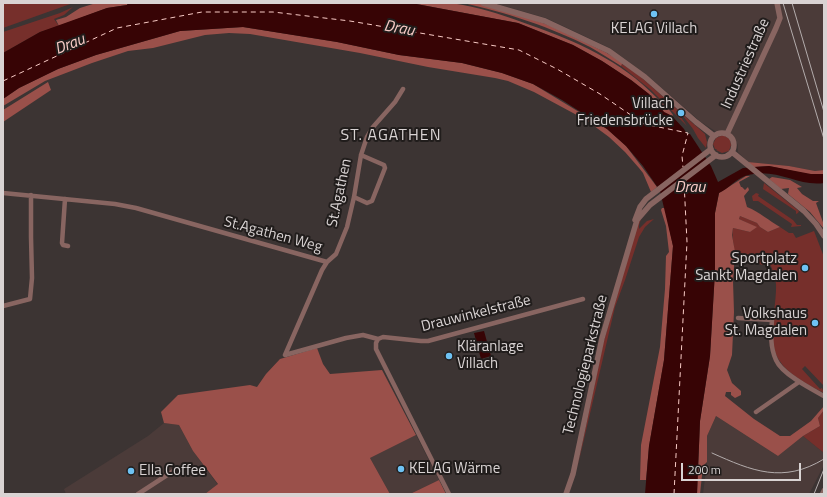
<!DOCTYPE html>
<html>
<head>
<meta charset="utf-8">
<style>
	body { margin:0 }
	#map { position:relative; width:827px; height:497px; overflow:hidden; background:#3c3433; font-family:"Titillium Web",sans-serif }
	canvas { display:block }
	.frame { position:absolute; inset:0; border:4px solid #d9d3d3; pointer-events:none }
	.scale { position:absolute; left:681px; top:463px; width:120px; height:18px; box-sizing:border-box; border:2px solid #d9d3d3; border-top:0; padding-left:5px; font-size:12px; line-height:14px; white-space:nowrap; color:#d9d3d3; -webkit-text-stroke:3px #211d1c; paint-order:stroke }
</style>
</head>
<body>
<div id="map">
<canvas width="827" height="497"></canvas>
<div class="frame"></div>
<div class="scale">200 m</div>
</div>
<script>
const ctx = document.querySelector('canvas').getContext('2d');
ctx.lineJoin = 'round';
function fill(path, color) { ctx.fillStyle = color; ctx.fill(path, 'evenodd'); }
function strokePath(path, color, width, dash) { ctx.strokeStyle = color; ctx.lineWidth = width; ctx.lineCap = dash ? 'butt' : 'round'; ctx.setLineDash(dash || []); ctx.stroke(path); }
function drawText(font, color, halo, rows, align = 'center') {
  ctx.font = font + ' "Titillium Web",sans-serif'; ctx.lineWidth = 4; ctx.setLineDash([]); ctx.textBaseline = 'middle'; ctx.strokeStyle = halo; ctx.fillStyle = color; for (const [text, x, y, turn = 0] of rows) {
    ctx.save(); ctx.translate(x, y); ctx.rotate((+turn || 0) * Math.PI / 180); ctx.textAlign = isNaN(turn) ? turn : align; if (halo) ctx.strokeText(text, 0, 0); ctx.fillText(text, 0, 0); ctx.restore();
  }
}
fill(new Path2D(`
	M 494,3 L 824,3 L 824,170 L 815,171 L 789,166 L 748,162 L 738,152 L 738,145 L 733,136 L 715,131 L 701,122 L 647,75 L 610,48 L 546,18 Z
	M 716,416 L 778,456 L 803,436 L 824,453 L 824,465 L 809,494 L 703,494 L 707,462 L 707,436 Z
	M 164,423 L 179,425 L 193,451 L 218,485 L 208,493 L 66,494 L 64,489 L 148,436 Z
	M 416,435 L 439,480 L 410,494 L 390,494 L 370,458 Z`), '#4b3b39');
fill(new Path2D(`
	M 3,3 L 73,3 L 3,28 Z
	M 73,7 L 64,15 L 54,19 L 59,26 L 40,32 L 3,53 L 3,32 L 60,13 Z
	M 622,64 L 634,71 L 678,110 L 678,113 L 687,126 L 651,90 L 621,66 Z
	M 680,112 L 705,134 L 707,142 L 706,148 L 698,138 L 693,129 Z
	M 723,135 L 730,139 L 731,145 L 729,151 L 722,153 L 716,150 L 717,149 L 715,149 L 713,144 L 716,138 Z
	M 764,183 L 799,211 L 798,213 L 796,214 L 796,211 L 763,189 Z
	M 756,193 L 759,194 L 758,196 L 793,220 L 797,225 L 801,225 L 801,226 L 791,227 L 792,224 L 758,201 L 753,201 L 752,196 Z
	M 740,216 L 757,223 L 760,227 L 768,232 L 780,227 L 789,233 L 793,233 L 796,238 L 814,231 L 824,257 L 824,386 L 805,366 L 802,369 L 820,389 L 822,388 L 824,393 C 809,385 789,376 779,360 C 766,340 777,307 776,284 C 775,278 773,271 771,266 L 766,262 L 762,265 L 754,261 L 734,261 C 736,249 731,239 733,228 L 750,232 L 756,227 L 739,219 Z
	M 641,219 L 639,225 L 639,229 L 647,221 L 654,219 L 645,227 L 639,237 L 625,280 L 615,307 L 577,469 L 603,344 L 638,223 Z
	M 824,410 L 824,453 L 803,436 L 820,426 L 818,418 Z`), '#762f2b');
fill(new Path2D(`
	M 96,3 L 128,3 L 127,5 L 107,8 L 59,26 L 56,20 L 66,17 L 80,8 Z
	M 411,3 C 429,3 446,2 463,5 C 486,9 508,17 530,25 C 576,41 621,61 656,97 C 661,103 669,108 673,115 L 672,116 L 664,112 L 649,94 L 631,80 L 602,61 L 573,45 L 518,23 Z
	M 463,3 L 480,3 L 515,13 L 551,26 L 605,52 L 622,62 L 622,64 L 621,66 C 611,60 601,53 590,47 C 553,28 505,12 463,3 Z
	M 243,27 L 337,42 L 399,55 L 462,63 L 502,73 L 533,84 L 607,129 L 626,146 L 657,187 L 651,192 L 643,173 L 639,168 L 625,152 L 609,137 L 586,120 L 534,92 L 508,81 L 495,78 L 428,67 L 360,53 L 250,34 L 229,33 L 205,35 L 153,48 L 128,51 L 92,63 L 45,81 L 3,106 L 3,99 L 19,88 L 58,69 L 96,55 L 180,31 Z
	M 48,82 L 51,90 L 3,122 L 3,110 Z
	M 748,162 L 789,166 L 815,171 L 824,170 L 824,174 L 807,174 L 769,166 L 753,167 Z
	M 746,176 L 750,176 L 739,182 L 741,187 L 742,187 L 745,190 L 748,187 L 749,190 L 744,196 L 747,207 C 760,212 769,221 780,227 L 768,232 L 760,227 L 757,223 L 740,216 L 739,219 L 757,227 L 750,232 L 733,228 L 732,235 L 735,252 L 733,281 L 734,312 L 732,355 L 727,370 L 732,383 L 741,391 L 741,395 L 735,398 L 731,395 L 731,392 L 726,392 L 725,396 L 754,419 L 780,436 L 790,436 L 811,421 L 824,406 L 824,410 L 818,418 L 820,426 L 803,436 L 778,456 L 716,416 L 707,436 L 707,462 L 703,466 L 700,494 L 697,494 L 700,421 L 710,356 L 715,271 L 715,213 L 719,193 Z
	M 772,177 L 790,180 L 802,187 L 797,188 L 802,194 L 813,201 L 819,201 L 816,203 L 824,225 L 824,229 L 810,212 L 788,194 L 789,188 L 781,189 L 769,179 Z
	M 662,208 L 665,208 L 673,246 L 664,360 L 649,446 L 646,480 L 640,480 L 641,445 L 660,347 L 665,289 L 666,256 L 669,252 L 666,226 L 661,210 Z
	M 317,348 L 323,364 L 330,374 L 382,370 L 416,435 L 370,458 L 390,494 L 205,494 L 218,484 L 193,451 L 179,425 L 164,423 L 161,412 L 178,395 L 250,385 L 257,387 L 266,374 L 280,359 Z
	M 439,480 L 446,494 L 410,494 Z`), '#9a504a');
fill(new Path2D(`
	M 128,3 L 411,3 L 518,23 L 573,45 L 602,61 L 631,80 L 649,94 L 664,112 L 672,116 L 684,129 L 687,134 L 690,134 L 711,166 L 718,182 L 743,168 L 755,167 L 769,166 L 811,174 L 824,174 L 824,183 C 797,187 775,166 745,176 C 735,180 728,189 719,193 L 715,213 L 715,271 L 710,356 L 700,421 L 697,494 L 645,494 L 649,446 L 664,360 L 673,246 L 660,191 L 643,166 L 626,146 L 607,129 L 562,100 L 533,84 L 502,73 L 462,63 L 399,55 L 337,42 L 243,27 L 180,31 L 96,55 L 58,69 L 19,88 L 3,99 L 3,53 L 40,32 L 107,8 L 127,5 Z
	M 484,331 L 491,356 L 481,359 L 474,333 Z`), '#370405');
strokePath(new Path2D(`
	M 3,81 L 117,28 L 202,12 L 273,12 L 350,21 L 519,50 L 557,69 L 600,94 L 644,124 L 688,133 L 682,156 L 683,167
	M 674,494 L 687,242 L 684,182`), '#f8cbc6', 1, [5, 4]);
strokePath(new Path2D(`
	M 3,193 L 115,204 L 136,208 L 327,262
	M 354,197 L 367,203 L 372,201 L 385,168 L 384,165 L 361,155
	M 65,199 L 62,243 L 63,245 L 68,246
	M 3,306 L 30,299 L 32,278 L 31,237 L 31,195
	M 738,318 L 772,320 C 771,334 770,347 776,360 C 782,374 811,389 824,396
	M 285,355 L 322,270 L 327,262 L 336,254 L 347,227 L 354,197 L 361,155 L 367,137 L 373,127 L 395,102 L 403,89
	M 285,355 L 346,338 L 363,335 L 378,339
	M 756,412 L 799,382
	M 138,494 L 178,468
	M 449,494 L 376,349 L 376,343 L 378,339 L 383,337 L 421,341 L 428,341 L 583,299
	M 822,494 L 824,490`), '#886561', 4.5);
strokePath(new Path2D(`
	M 483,3 L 545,21 L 609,51 L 645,77 L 696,122 L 714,136
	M710 145a12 12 0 1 1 24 0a12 12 0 1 1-24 0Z
	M 727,134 L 776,28 L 780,18 L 777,3
	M 732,152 L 804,211 L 816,224 L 824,236
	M 635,220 L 640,207 L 646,199 L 711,149
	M 566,494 L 573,474 L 602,338 L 637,220 L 650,205 L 716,155`), '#886561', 5.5);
strokePath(new Path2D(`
	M 783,3 L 824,139
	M 792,3 L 824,112
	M 712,453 C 752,471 783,484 824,459
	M 814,494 L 824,469`), '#b3acac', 1);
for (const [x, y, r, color] of [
	[654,14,4,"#6ec2f3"],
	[681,113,4,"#6ec2f3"],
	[805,268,4,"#6ec2f3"],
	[815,323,4,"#6ec2f3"],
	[449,356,4,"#6ec2f3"],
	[401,469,4,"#6ec2f3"],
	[131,471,4,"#6ec2f3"]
]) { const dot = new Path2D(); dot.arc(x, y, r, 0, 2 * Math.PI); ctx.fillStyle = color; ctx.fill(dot); strokePath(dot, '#211d1c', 1.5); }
drawText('15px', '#d9d3d3', '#211d1c', [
	["KELAG Villach",654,29,"center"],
	["Villach",673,104],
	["Friedensbrücke",673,121],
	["Sportplatz",797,259],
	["Sankt Magdalen",797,276],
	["Volkshaus",807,314],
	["St. Magdalen",807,331],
	["Kläranlage",457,347,"left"],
	["Villach",457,364,"left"],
	["KELAG Wärme",409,469,"left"],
	["Ella Coffee",139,471,"left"]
], 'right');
drawText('15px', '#d9d3d3', '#211d1c', [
	["Industriestraße",746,64,-66],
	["St.Agathen",340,193,-78],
	["St.Agathen Weg",273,235,15],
	["Drauwinkelstraße",476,314,-14],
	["Technologieparkstraße",586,365,-76]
]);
drawText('italic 16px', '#f8cbc6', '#211d1c', [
	["Drau",399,29,10],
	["Drau",70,45,-21],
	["Drau",690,188]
]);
ctx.letterSpacing = '1px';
drawText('16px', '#d9d3d3', '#211d1c', [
	["ST. AGATHEN",391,136]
]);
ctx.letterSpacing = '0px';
</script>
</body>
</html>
